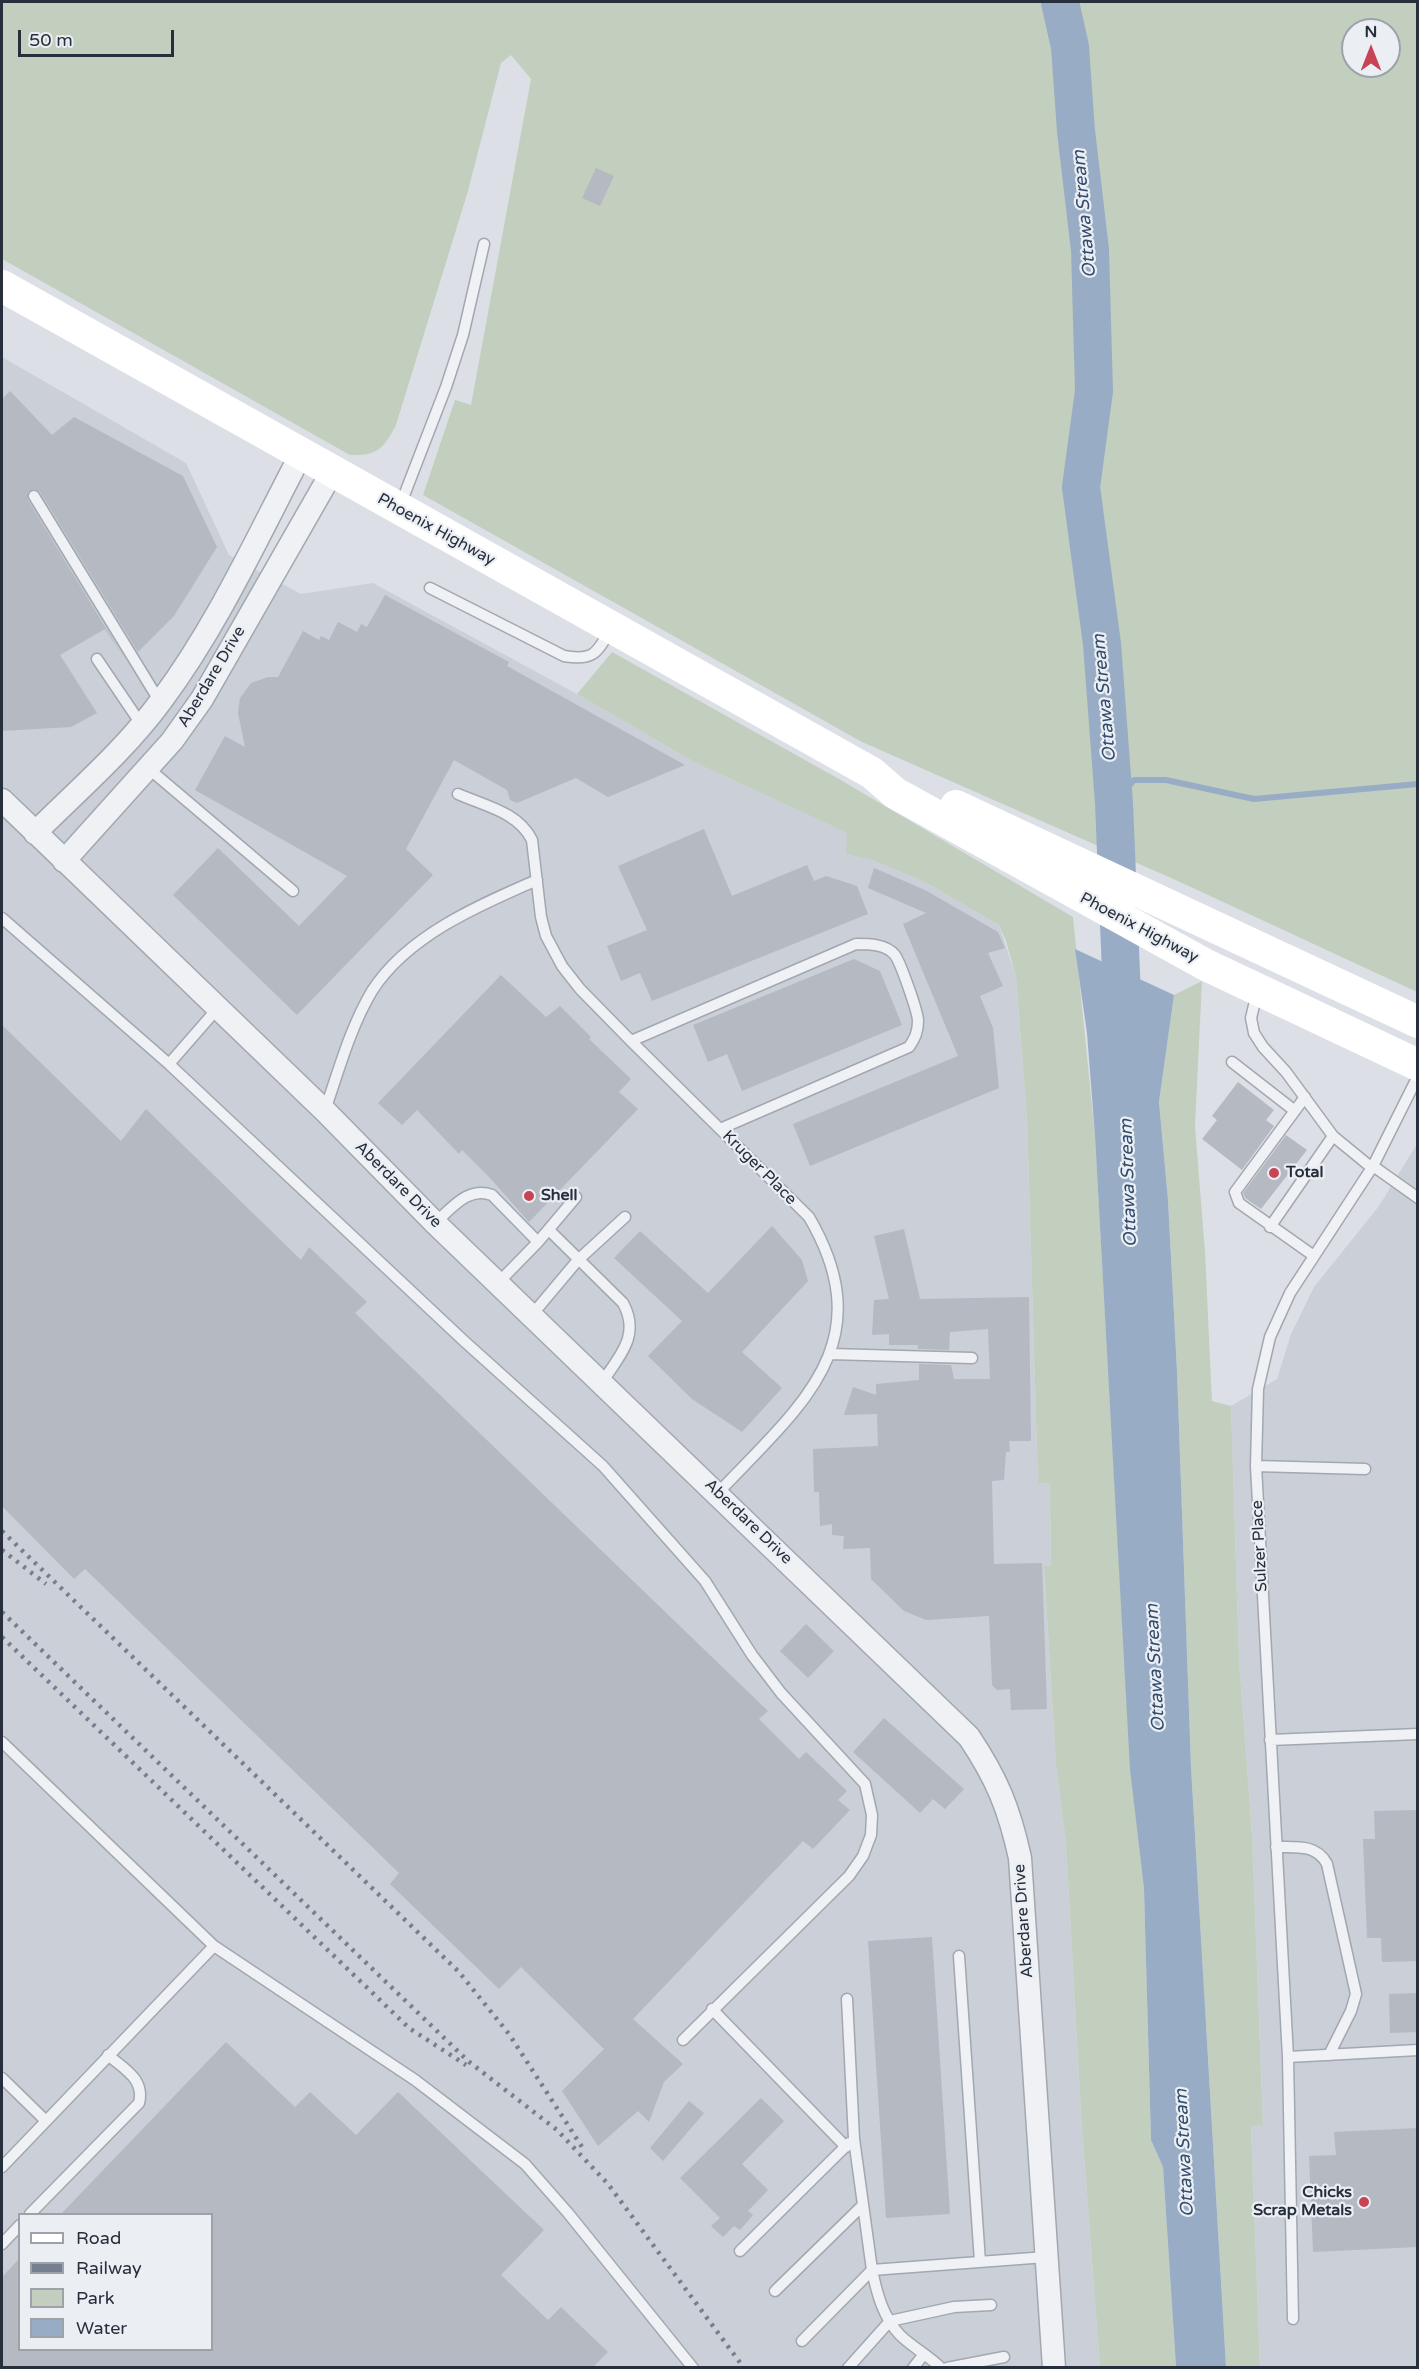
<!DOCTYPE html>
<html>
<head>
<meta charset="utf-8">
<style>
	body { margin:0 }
	#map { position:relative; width:1419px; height:2369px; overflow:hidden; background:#dce0e6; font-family:"Varela Round",sans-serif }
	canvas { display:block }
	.frame { position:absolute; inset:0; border:3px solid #272e3c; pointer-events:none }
	.legend { position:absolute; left:18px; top:2213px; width:195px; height:138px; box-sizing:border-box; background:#ebeff4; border:2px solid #9da2aa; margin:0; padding:8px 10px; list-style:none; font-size:18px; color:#272e3c }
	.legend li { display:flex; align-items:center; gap:12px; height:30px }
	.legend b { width:30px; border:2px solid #9da2aa }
	.north { position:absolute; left:1341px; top:18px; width:60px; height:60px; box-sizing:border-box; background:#ebeff4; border:2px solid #9da2aa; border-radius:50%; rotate:0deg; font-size:16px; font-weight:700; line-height:24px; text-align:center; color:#272e3c }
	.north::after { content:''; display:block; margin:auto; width:21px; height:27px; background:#c84454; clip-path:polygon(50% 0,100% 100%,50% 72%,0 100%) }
	.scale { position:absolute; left:18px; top:30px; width:156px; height:27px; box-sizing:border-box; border:3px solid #272e3c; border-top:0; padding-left:8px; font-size:18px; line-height:21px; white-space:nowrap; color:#272e3c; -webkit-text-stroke:4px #ebeff4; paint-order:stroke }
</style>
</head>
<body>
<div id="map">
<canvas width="1419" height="2369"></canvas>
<div class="frame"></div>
<ul class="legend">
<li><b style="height:8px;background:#fff"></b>Road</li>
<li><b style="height:8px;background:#767f8f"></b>Railway</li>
<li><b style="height:16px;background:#c2cfbe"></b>Park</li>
<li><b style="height:16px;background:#98adc5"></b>Water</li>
</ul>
<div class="north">N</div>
<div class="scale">50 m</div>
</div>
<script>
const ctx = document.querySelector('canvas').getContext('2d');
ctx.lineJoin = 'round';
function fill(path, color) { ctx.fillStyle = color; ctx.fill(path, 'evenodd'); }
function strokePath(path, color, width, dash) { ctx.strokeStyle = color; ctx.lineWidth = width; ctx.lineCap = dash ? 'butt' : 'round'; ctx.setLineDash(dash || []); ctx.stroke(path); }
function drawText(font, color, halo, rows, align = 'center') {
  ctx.font = font + ' "Varela Round",sans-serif'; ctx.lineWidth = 4.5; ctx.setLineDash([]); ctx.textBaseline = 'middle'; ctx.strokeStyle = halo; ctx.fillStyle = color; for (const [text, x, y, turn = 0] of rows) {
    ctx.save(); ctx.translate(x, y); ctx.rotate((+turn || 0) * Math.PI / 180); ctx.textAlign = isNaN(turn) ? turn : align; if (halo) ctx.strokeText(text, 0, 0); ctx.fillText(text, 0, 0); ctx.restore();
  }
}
fill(new Path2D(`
	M 2,357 L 186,463 L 229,555 L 301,594 L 373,583 L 577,694 L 694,762 L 847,833 L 847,854 L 875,861 L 927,883 L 999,925 L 1016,977 L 1027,1118 L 1038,1482 L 1050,1482 L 1051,1566 L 1044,1567 L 1056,1765 L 1066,1843 L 1081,2114 L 1100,2367 L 2,2367 ZM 20,2214 L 212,2214 L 212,2350 L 20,2350 Z
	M 1417,1144 L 1417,2367 L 1260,2367 L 1251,2125 L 1263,2124 L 1252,1834 L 1239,1660 L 1231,1406 L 1277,1379 L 1291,1334 L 1314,1287 L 1379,1206 Z`), '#cacfd8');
fill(new Path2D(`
	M 2,2 L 1417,2 L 1417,992 L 1180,882 L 862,742 L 423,495 L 455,400 L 471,405 L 531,79 L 511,55 L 501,63 L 468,191 L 396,425 C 384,448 378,456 350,455 L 2,259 ZM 1353,30 L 1389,30 L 1389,66 L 1353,66 Z
	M 612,652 L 839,779 L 1073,917 L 1095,1136 L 1131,1773 L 1144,1889 L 1151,2140 L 1163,2167 L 1176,2367 L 1100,2367 L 1081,2114 L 1066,1843 L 1056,1765 L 1044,1566 L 1051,1566 L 1050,1483 L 1038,1483 L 1027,1118 L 1016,977 L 1006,941 L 999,925 L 927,883 L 875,861 L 846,854 L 847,833 L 694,762 L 577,694 Z
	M 1202,981 L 1195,1126 L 1205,1252 L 1212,1401 L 1231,1406 L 1239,1660 L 1252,1834 L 1263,2125 L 1251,2126 L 1260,2367 L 1226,2367 L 1191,1767 L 1177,1371 L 1168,1200 L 1159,1102 L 1174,995 Z`), '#c2cfbe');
fill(new Path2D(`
	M 1075,949 L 1174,995 L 1159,1102 L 1168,1200 L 1177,1371 L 1191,1767 L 1226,2367 L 1176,2367 L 1163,2167 L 1151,2140 L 1144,1889 L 1130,1769 L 1095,1136 L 1087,1033 Z`), '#98adc5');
strokePath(new Path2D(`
	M 1114,803 L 1134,780 L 1166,780 L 1254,799 L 1418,784`), '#98adc5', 6);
strokePath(new Path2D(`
	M 1060,2 L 1070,47 L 1076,131 L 1090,250 L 1094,391 L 1081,487 L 1102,644 L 1114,803 L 1123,1021`), '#98adc5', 38);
fill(new Path2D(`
	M 596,168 L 614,176 L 600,206 L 582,198 Z
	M 10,391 L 52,435 L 74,417 L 183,476 L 217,547 L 174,616 L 138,652 L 40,492 L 34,489 L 28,492 L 28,500 L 124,658 L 105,629 L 60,655 L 97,713 L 71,727 L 2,731 L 2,399 Z
	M 385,595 L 509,662 L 507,666 L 685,765 L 608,797 L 576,778 L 517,803 L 510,800 L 507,790 L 454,760 L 406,849 L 433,875 L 297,1015 L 173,895 L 218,848 L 299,926 L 347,876 L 195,790 L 225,736 L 245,747 L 238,713 L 240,698 L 251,683 L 268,677 L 278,677 L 303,631 L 319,640 L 321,636 L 329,640 L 338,622 L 357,632 L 361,624 L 367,627 Z
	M 704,829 L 732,896 L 807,865 L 814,881 L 826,876 L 857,886 L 868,914 L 652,1001 L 640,973 L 621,981 L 607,946 L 647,930 L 618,866 Z
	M 874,868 L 925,890 L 998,932 L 1005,948 L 988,953 L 1003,986 L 980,996 L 993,1028 L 999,1088 L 810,1166 L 793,1124 L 958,1056 L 903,924 L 926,913 L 868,888 Z
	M 854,959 L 880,971 L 902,1025 L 742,1091 L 727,1054 L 708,1062 L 693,1025 Z
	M 501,975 L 546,1017 L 560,1006 L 591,1037 L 589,1039 L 631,1079 L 619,1092 L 638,1109 L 529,1222 L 490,1178 L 462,1150 L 459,1154 L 417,1110 L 402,1125 L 378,1103 Z
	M 2,1025 L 121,1141 L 146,1109 L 301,1260 L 309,1247 L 367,1302 L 355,1313 L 768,1711 L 759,1719 L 799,1759 L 806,1752 L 847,1791 L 838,1800 L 850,1810 L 813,1849 L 803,1841 L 633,2019 L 683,2064 L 664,2082 L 649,2122 L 638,2111 L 598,2146 L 562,2091 L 604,2049 L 521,1967 L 499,1989 L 390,1884 L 399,1873 L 85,1569 L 74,1579 L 2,1506 Z
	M 1238,1082 L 1274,1110 L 1266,1120 L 1274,1126 L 1242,1170 L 1202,1139 L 1217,1120 L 1212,1116 Z
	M 1286,1135 L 1307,1150 L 1261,1209 L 1245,1198 L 1243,1193 Z
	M 772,1226 L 802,1260 L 808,1281 L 742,1352 L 782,1388 L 742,1432 L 692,1399 L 648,1356 L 682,1321 L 614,1258 L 640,1231 L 708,1293 Z
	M 904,1229 L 920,1299 L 1029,1297 L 1031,1441 L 1009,1441 L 1010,1452 L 1006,1452 L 1004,1480 L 992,1481 L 994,1564 L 1042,1563 L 1047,1709 L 1011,1710 L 1010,1689 L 997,1690 L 992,1685 L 989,1616 L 926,1620 L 904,1611 L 871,1579 L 870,1548 L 843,1549 L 844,1536 L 832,1535 L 832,1524 L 820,1526 L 819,1492 L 814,1492 L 813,1449 L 878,1446 L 877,1414 L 844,1415 L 853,1387 L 876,1395 L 876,1384 L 919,1380 L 919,1364 L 951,1365 L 954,1379 L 990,1379 L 988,1329 L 950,1332 L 949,1350 L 918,1349 L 918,1345 L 889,1345 L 889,1334 L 872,1335 L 874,1300 L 889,1299 L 874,1236 Z
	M 806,1624 L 834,1651 L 808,1678 L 780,1651 Z
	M 884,1718 L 964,1789 L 945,1809 L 933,1799 L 920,1813 L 853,1752 Z
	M 1418,1810 L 1418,1961 L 1382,1962 L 1381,1938 L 1367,1938 L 1363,1839 L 1375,1839 L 1374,1811 Z
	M 932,1937 L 950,2214 L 886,2218 L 868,1941 Z
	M 1418,1993 L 1418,2032 L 1390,2033 L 1389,1994 Z
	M 226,2042 L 295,2107 L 310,2092 L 356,2135 L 398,2092 L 544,2230 L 501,2275 L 548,2320 L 561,2307 L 608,2352 L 593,2367 L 2,2367 L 2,2277 L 20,2258 L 20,2349 L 212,2349 L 212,2214 L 61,2214 Z
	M 761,2098 L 784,2121 L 742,2164 L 768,2190 L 748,2211 L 753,2215 L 740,2230 L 734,2226 L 723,2237 L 711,2226 L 720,2218 L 680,2178 Z
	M 689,2101 L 704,2113 L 663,2161 L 650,2148 Z
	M 1418,2128 L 1418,2247 L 1313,2252 L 1309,2156 L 1336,2155 L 1334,2132 Z`), '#b4b9c2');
const service = new Path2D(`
	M 34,496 L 160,702
	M 400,506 L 446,387 L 463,335 L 484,244
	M 430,588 L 564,656 C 592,661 597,654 610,630
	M 97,659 L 141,724
	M 148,768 L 293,891
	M 458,794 C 485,806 518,812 532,840 L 541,917 L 546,936 L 562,966 L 580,989 L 631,1041 L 809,1217 C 883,1344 800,1406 718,1493
	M 2,918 L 169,1064 L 464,1341 L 603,1466 L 705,1581 L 752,1655 L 781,1693 L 865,1784 L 872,1815 L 871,1835 L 863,1856 L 849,1876 L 683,2040
	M 1257,993 L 1251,1018 L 1254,1033 L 1263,1047 L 1286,1072 L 1333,1136 L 1372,1168
	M 631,1041 L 856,944 C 869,944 886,944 895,955 C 901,964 918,1012 918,1021 C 918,1032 915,1038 909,1047 L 720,1129
	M 1232,1062 L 1295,1111
	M 169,1064 L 217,1009
	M 1305,1097 L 1235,1192 L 1239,1203 L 1314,1256
	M 325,1110 C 339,1070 350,1028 372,991 C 407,936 479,905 537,880
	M 1373,1166 L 1418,1198
	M 435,1223 C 452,1208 468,1186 492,1195 L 538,1242 L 498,1283
	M 1270,1227 L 1333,1136
	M 549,1230 L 623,1303 C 641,1336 619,1356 601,1384
	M 538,1242 L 576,1197
	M 531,1316 L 578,1260 L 625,1217
	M 830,1354 L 972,1358
	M 1256,1466 L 1365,1469
	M 1270,1740 L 1418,1734
	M 2,1742 L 214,1946 L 415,2080 L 525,2164 L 568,2213 L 693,2368
	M 1276,1847 C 1295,1847 1317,1844 1327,1864 L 1356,1994 L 1351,2011 L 1329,2055
	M 959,1956 L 980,2262
	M 847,1999 L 854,2139 L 872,2270 L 1046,2257
	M 712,2009 L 846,2147
	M 1288,2057 L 1418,2050
	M 2,2078 L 46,2121
	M 2,2167 L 214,1946
	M 30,2214 L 139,2103 C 145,2079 124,2069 108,2055
	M 2,2244 L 20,2225
	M 740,2251 L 849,2143
	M 775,2291 L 862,2206
	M 1293,2319 L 1288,2057 L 1256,1466 L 1258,1389 L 1270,1337 L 1290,1293 L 1373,1166 L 1418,1076
	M 802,2341 L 872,2270 C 877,2294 883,2317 900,2335 C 912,2347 928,2355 941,2368
	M 848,2368 L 890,2321 L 954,2307 L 991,2305
	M 913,2368 L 924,2354
	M 947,2368 L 1004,2357`);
const minor = new Path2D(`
	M 2,800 L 325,1111 L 435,1223 L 969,1737 C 997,1779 1009,1808 1020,1858 L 1054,2368
	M 35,833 C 77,791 125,750 161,701 C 217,626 257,538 300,456
	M 64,861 L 172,741 L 202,699 L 332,472`);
strokePath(service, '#a2a7b0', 13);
strokePath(minor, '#a2a7b0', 25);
strokePath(service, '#eff1f4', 10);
strokePath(minor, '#eff1f4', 22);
strokePath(new Path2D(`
	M 2,286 L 872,773 L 895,793 L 1206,965 L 1418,1065
	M 956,806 L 1418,1022`), '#fff', 32);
strokePath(new Path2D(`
	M 2,1531 L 459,1972 L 509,2034 L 584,2150
	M 2,1550 L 46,1584
	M 2,1612 L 468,2061 L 557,2130 L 608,2184 L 744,2368
	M 2,1637 L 409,2028 L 466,2065`), '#767f8f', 4.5, [3, 6]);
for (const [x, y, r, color] of [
	[1274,1173,6,"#c84454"],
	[529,1196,6,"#c84454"],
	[1364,2202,6,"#c84454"]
]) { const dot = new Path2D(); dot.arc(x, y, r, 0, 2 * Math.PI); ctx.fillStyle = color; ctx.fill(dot); strokePath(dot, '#ebeff4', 2); }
drawText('16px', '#272e3c', '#ebeff4', [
	["Phoenix Highway",436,530,29],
	["Aberdare Drive",212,677,-59],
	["Phoenix Highway",1139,928,28],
	["Kruger Place",759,1168,45],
	["Aberdare Drive",398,1185,45],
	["Aberdare Drive",748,1522,44],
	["Sulzer Place",1260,1546,-93],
	["Aberdare Drive",1024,1921,-94]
]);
drawText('bold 16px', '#272e3c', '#ebeff4', [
	["Total",1286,1173],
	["Shell",541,1196],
	["Chicks",1352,2193,"right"],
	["Scrap Metals",1352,2211,"right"]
], 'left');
drawText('italic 18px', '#324c6e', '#ebeff4', [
	["Ottawa Stream",1085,214,-95],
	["Ottawa Stream",1105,698,-95],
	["Ottawa Stream",1129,1183,-92],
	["Ottawa Stream",1156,1668,-93],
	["Ottawa Stream",1185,2153,-93]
]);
</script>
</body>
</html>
